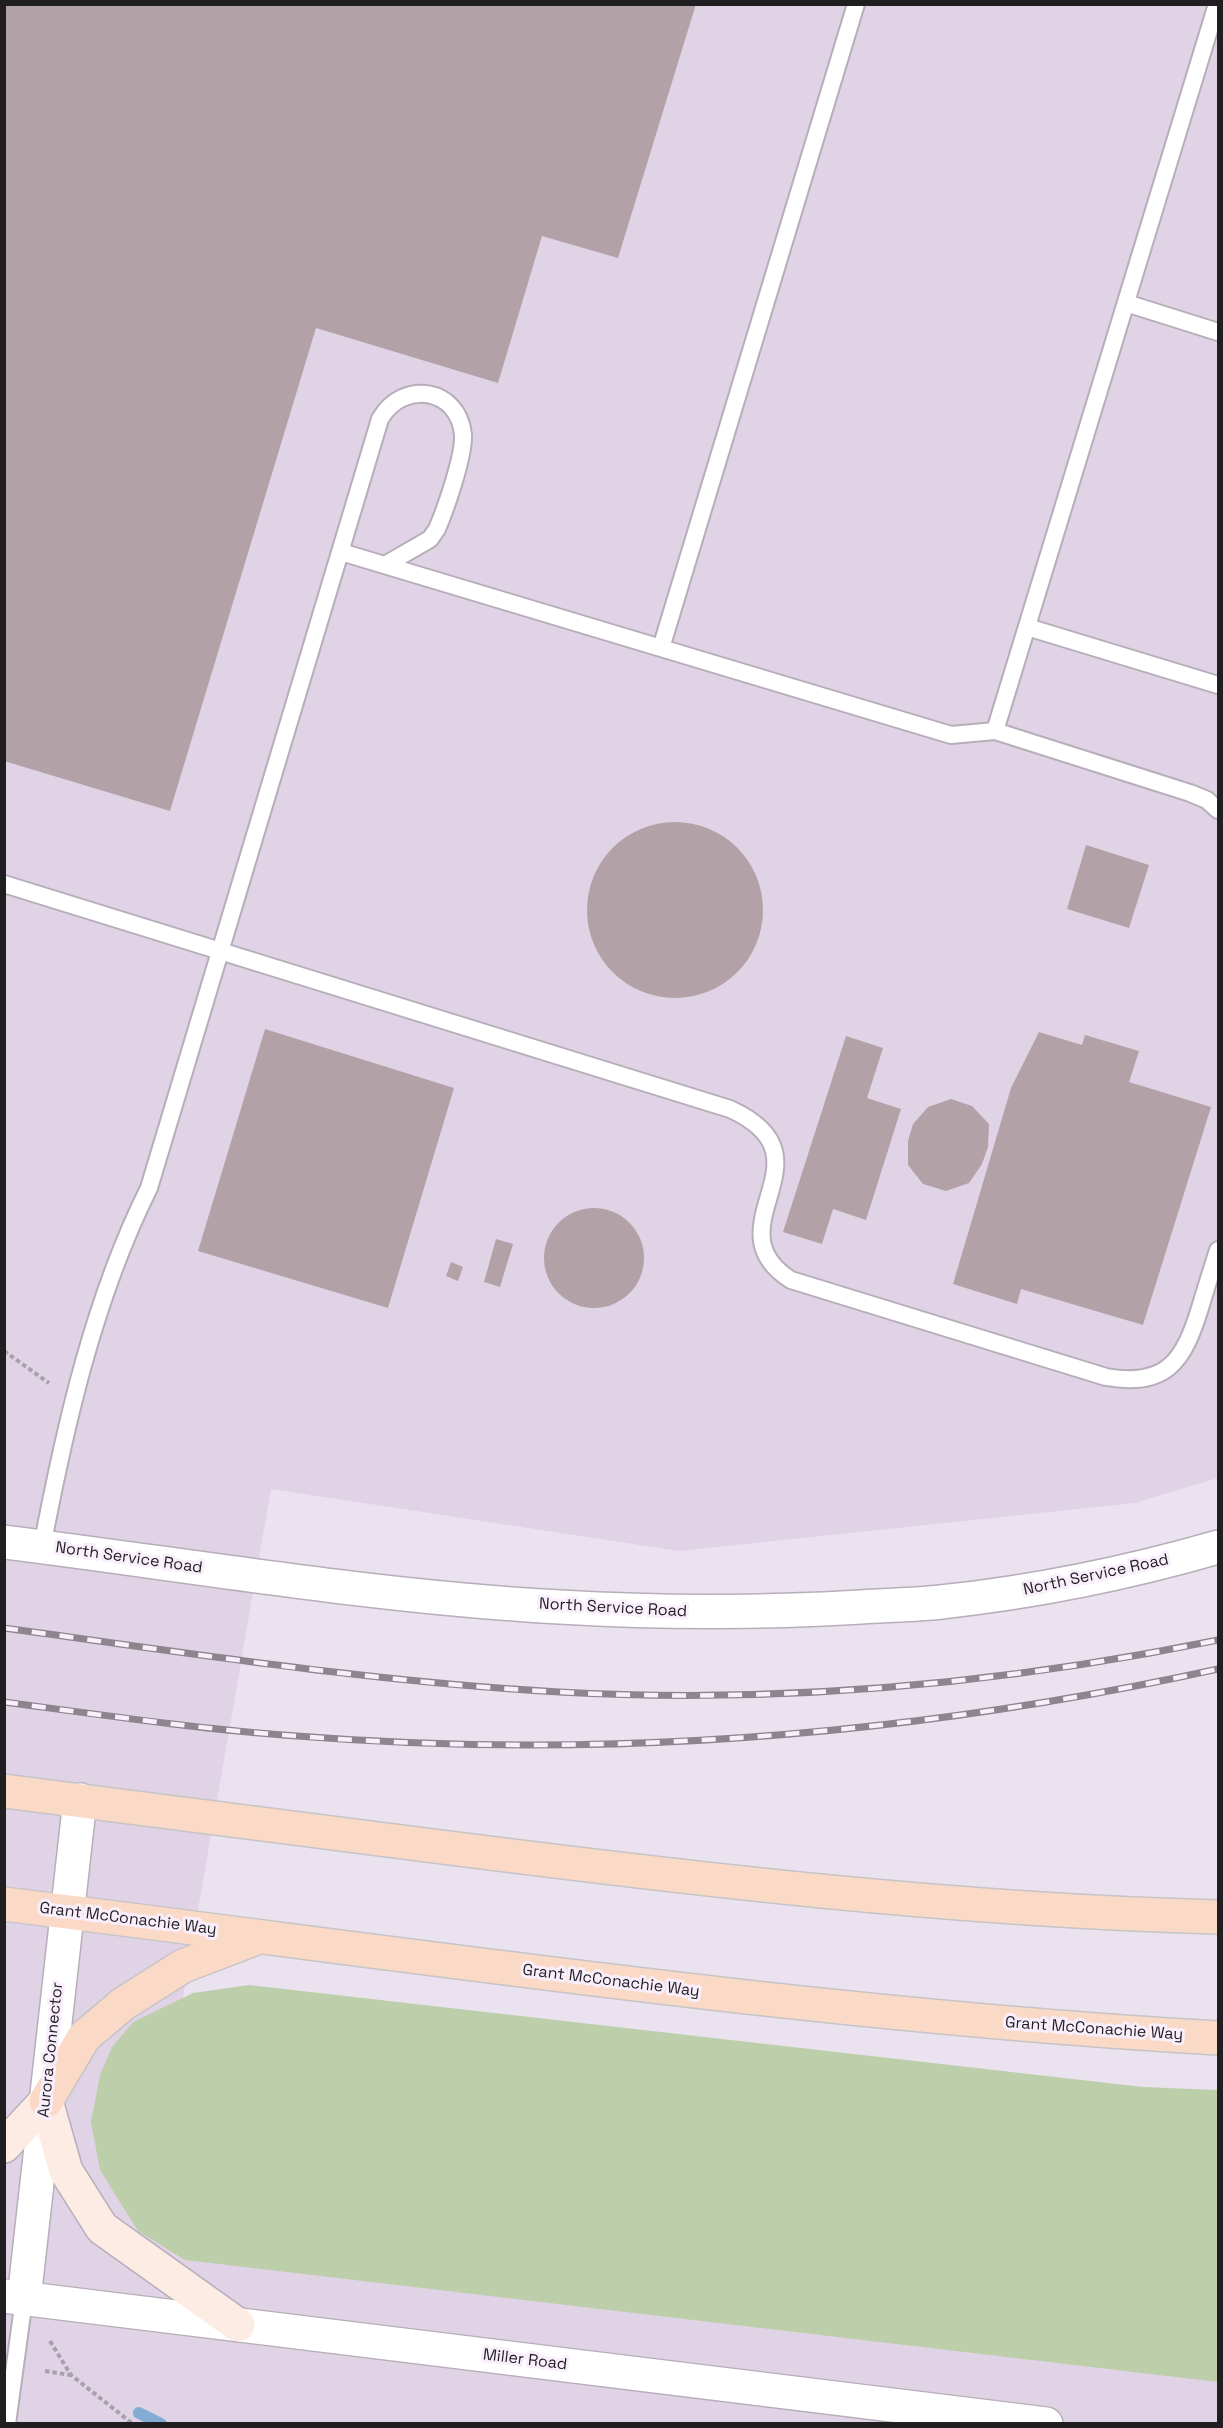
<!DOCTYPE html>
<html>
<head>
<meta charset="utf-8">
<style>
	body { margin:0 }
	#map { position:relative; width:1223px; height:2428px; overflow:hidden; background:#ebe2ef; font-family:"Space Grotesk",sans-serif }
	canvas { display:block }
	.frame { position:absolute; inset:0; border:6px solid #211e22; pointer-events:none }
</style>
</head>
<body>
<div id="map">
<canvas width="1223" height="2428"></canvas>
<div class="frame"></div>
</div>
<script>
const ctx = document.querySelector('canvas').getContext('2d');
ctx.lineJoin = 'round';
function fill(path, color) { ctx.fillStyle = color; ctx.fill(path, 'evenodd'); }
function strokePath(path, color, width, dash) { ctx.strokeStyle = color; ctx.lineWidth = width; ctx.lineCap = dash ? 'butt' : 'round'; ctx.setLineDash(dash || []); ctx.stroke(path); }
function drawText(font, color, halo, rows, align = 'center') {
  ctx.font = font + ' "Space Grotesk",sans-serif'; ctx.lineWidth = 6; ctx.setLineDash([]); ctx.textBaseline = 'middle'; ctx.strokeStyle = halo; ctx.fillStyle = color; for (const [text, x, y, turn = 0] of rows) {
    ctx.save(); ctx.translate(x, y); ctx.rotate((+turn || 0) * Math.PI / 180); ctx.textAlign = isNaN(turn) ? turn : align; if (halo) ctx.strokeText(text, 0, 0); ctx.fillText(text, 0, 0); ctx.restore();
  }
}
fill(new Path2D(`
	M 5,5 L 1218,5 L 1218,1478 L 1135,1503 L 679,1551 L 271,1489 L 154,2164 L 1218,2294 L 1218,2423 L 5,2424 Z`), '#e1d3e6');
fill(new Path2D(`
	M 249,1985 L 1143,2087 L 1218,2090 L 1218,2382 L 185,2260 L 138,2231 L 100,2170 L 91,2122 L 100,2075 L 112,2047 L 133,2022 L 193,1993 Z`), '#bdcfaa');
strokePath(new Path2D(`
	M 139,2413 L 161,2424`), '#83acd4', 12);
fill(new Path2D(`
	M 4,4 L 696,4 L 618,258 L 542,236 L 498,383 L 316,328 L 170,811 L 4,761 Z
	M587 910a88 88 0 1 1 176 0a88 88 0 1 1-176 0Z
	M 1086,845 L 1149,865 L 1129,928 L 1067,909 Z
	M 265,1029 L 454,1088 L 388,1308 L 198,1251 Z
	M 1039,1032 L 1082,1045 L 1085,1035 L 1139,1051 L 1129,1082 L 1211,1107 L 1143,1325 L 1021,1289 L 1017,1304 L 953,1284 L 1011,1088 Z
	M 846,1036 L 883,1048 L 867,1098 L 901,1109 L 866,1220 L 833,1209 L 822,1244 L 783,1232 Z
	M 951,1099 L 972,1106 L 989,1124 L 988,1147 L 982,1164 L 969,1183 L 946,1191 L 923,1184 L 908,1165 L 908,1141 L 913,1124 L 928,1107 Z
	M544 1258a50 50 0 1 1 100 0a50 50 0 1 1-100 0Z
	M 496,1239 L 513,1244 L 500,1287 L 484,1282 Z
	M 451,1262 L 463,1267 L 458,1281 L 446,1276 Z`), '#b2a2a7');
const lane = new Path2D(`
	M 1126,303 L 1218,332
	M 341,552 L 951,735 L 995,731 L 1190,793 L 1207,800 L 1218,810
	M 1027,627 L 1218,685
	M 661,648 L 856,4
	M 995,731 L 1217,4
	M 4,884 L 730,1109 C 838,1158 708,1227 791,1280 L 1106,1377 C 1167,1388 1184,1360 1200,1308 C 1206,1288 1212,1269 1218,1250
	M 42,1547 C 65,1426 94,1298 149,1188 L 380,419 C 403,379 459,388 463,435 C 464,456 446,508 437,529 L 430,539 L 385,565
	M 7,2424 L 24,2299`);
const street = new Path2D(`
	M 4,1542 C 189,1565 374,1597 560,1607 C 661,1613 761,1613 861,1607 C 888,1605 915,1605 941,1602 C 1034,1592 1128,1573 1218,1547
	M 4,2296 L 1046,2424
	M 24,2299 L 80,1800`);
const secondary = new Path2D(`
	M 46,2101 L 66,2171 L 102,2228 L 238,2325
	M 4,2146 L 46,2101`);
const primary = new Path2D(`
	M 4,1791 C 142,1808 280,1826 418,1844 C 684,1878 950,1910 1218,1917
	M 4,1904 C 409,1954 812,2015 1218,2038
	M 46,2101 L 84,2037 L 123,2004 L 183,1966 L 259,1937`);
strokePath(lane, '#b7aeba', 20);
strokePath(street, '#b7aeba', 36);
strokePath(secondary, '#b7aeba', 36);
strokePath(primary, '#c5c4c6', 36);
strokePath(new Path2D(`
	M 4,1351 L 49,1383
	M 50,2341 L 71,2375 L 133,2424
	M 45,2371 L 70,2375`), '#a8a1ab', 4, [4.5, 3]);
strokePath(lane, '#fff', 16);
strokePath(street, '#fff', 33);
strokePath(secondary, '#fdece3', 33);
strokePath(primary, '#fadac7', 33);
const rail = new Path2D(`
	M 4,1628 C 189,1653 373,1682 559,1692 C 780,1704 1002,1684 1218,1640
	M 4,1702 C 102,1715 199,1729 297,1736 C 606,1760 916,1735 1218,1669`);
strokePath(rail, '#8c858e', 7);
strokePath(rail, '#f9effc', 4.5, [14]);
drawText('16px', '#211e22', '#f9effc', [
	["North Service Road",129,1558,8],
	["North Service Road",1096,1575,-12],
	["North Service Road",613,1608,3],
	["Grant McConachie Way",128,1919,7],
	["Grant McConachie Way",611,1981,7],
	["Grant McConachie Way",1094,2029,4],
	["Aurora Connector",51,2050,-84],
	["Miller Road",525,2360,7]
]);
</script>
</body>
</html>
